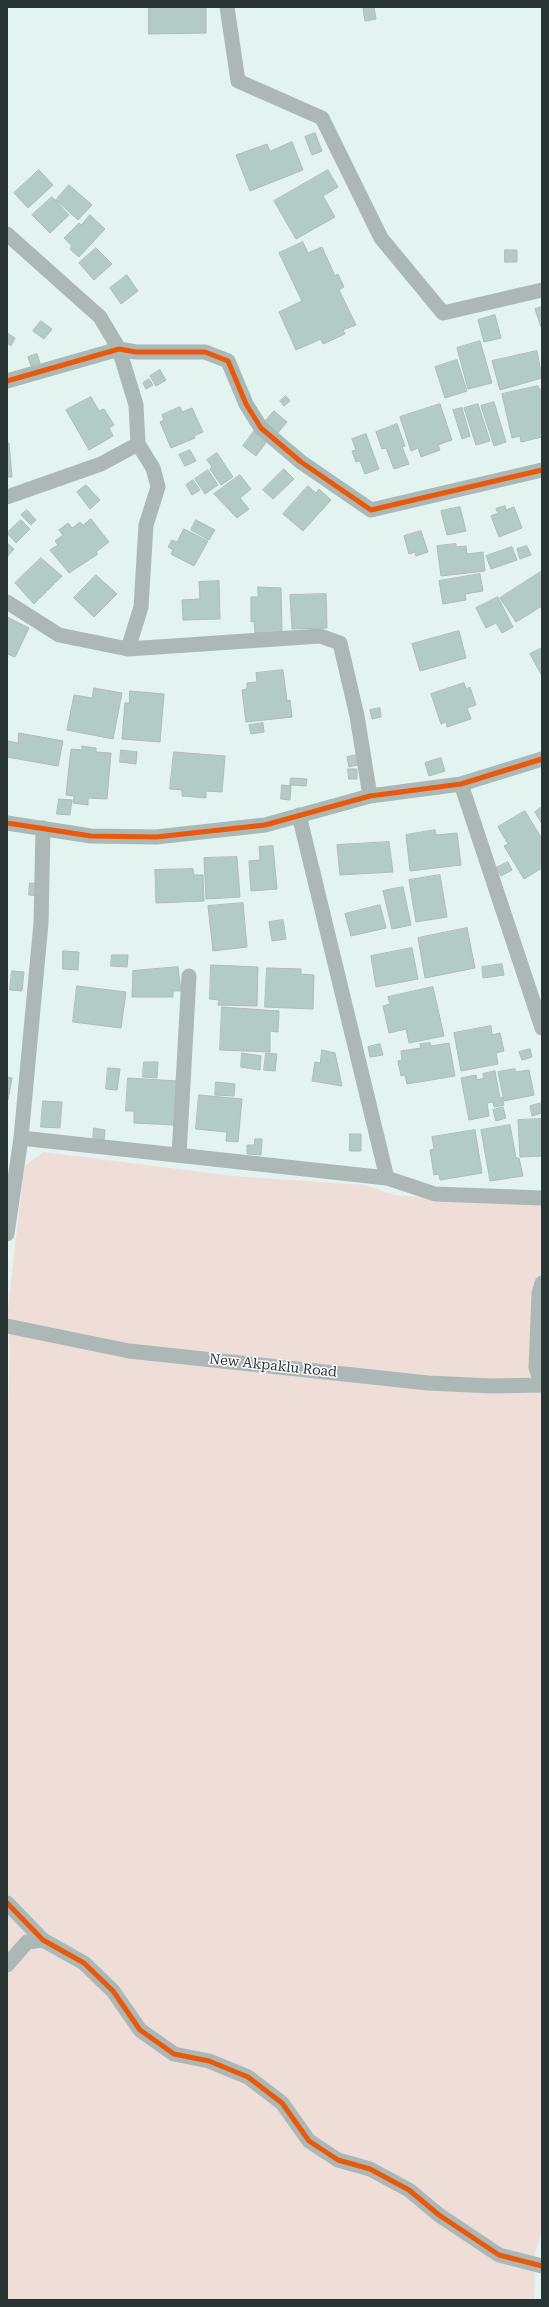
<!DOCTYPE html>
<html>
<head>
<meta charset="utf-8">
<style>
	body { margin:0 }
	#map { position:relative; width:549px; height:2307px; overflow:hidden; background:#e2f3f0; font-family:"Roboto Serif",serif }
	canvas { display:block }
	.frame { position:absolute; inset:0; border:8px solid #283533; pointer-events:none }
</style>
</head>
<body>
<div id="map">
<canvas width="549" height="2307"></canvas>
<div class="frame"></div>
</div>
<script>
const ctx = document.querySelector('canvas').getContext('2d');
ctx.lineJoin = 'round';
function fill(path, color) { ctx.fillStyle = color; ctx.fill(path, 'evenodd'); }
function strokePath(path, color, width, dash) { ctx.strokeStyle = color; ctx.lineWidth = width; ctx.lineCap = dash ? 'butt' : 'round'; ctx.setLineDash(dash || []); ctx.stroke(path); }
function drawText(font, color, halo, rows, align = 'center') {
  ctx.font = font + ' "Roboto Serif",serif'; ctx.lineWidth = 3; ctx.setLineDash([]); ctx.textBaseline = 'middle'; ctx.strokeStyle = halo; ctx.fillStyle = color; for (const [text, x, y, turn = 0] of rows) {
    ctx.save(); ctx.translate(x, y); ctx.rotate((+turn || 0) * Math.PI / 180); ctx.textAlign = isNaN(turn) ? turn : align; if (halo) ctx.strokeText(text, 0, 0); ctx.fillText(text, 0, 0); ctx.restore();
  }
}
fill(new Path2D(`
	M 43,1152 L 233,1176 L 363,1185 L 399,1196 L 542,1202 L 542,2230 L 535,2253 L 534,2300 L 7,2300 L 7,1438 L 10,1350 L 8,1310 L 24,1167 Z`), '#efddd8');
const building = new Path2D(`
	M 149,7 L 206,7 L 206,33 L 149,34 Z
	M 374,7 L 376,19 L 365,21 L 363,9 Z
	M 315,133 L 322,151 L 312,155 L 305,137 Z
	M 292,142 L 303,170 L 250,191 L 236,155 L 267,144 L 270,151 Z
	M 39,170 L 53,185 L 28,208 L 14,193 Z
	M 328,170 L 338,187 L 323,196 L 335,217 L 296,239 L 274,201 Z
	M 69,185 L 92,205 L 78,220 L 56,200 Z
	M 52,197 L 69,215 L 50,233 L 32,215 Z
	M 90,215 L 105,229 L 79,257 L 70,249 L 72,246 L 64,238 L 79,223 L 81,225 Z
	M 303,242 L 308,253 L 322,247 L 335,276 L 338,274 L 344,287 L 339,290 L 356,325 L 343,330 L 345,334 L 323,344 L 321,339 L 296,350 L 279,312 L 302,301 L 279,253 Z
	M 96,248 L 112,264 L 94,280 L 79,263 Z
	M 505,250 L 517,250 L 517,262 L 505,262 Z
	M 127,275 L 138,291 L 121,304 L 110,288 Z
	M 542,307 L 542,327 L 541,327 L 535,309 Z
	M 495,315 L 501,338 L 484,342 L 478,320 Z
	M 41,321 L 52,329 L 44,339 L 33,331 Z
	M 7,333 L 15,338 L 11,346 L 7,343 Z
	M 480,341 L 492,383 L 468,389 L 457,348 Z
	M 537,351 L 542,378 L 500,390 L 492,361 Z
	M 37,354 L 40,363 L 31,366 L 28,357 Z
	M 457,360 L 467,391 L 445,398 L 435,367 Z
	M 160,370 L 166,380 L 156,386 L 150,376 Z
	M 149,379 L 153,385 L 146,389 L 143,383 Z
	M 538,386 L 539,389 L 542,389 L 542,437 L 521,442 L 520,436 L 512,438 L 502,394 Z
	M 286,396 L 290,401 L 284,406 L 280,401 Z
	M 91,397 L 99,411 L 104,409 L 114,425 L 109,428 L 113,436 L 89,450 L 66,410 Z
	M 494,402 L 506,442 L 494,446 L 481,406 Z
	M 440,404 L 452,440 L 438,445 L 440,450 L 421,457 L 418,448 L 411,451 L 400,417 Z
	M 478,404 L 490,441 L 476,445 L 464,408 Z
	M 180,407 L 182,412 L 192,408 L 203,432 L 194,436 L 195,438 L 171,448 L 160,422 L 164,420 L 162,415 Z
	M 462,408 L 470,436 L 462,439 L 453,410 Z
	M 274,411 L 287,422 L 276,435 L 263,424 Z
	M 397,424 L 405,446 L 402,447 L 409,464 L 394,469 L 386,448 L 382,449 L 376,432 Z
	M 255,430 L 268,440 L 256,456 L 243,446 Z
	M 366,434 L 379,469 L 365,474 L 360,461 L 356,462 L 352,451 L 356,450 L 352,439 Z
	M 7,443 L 9,443 L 12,477 L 7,477 Z
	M 190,450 L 196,461 L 185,466 L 179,455 Z
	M 217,453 L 233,477 L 221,485 L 210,469 L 212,467 L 207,460 Z
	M 284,469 L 294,479 L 273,499 L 263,490 Z
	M 208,470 L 218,485 L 205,494 L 195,479 Z
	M 240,475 L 251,489 L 240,498 L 249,509 L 237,518 L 214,494 Z
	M 193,480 L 200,490 L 192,495 L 186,485 Z
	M 86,485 L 100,500 L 90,509 L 77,492 Z
	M 308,486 L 316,493 L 319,489 L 331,500 L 303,531 L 283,514 Z
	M 505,506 L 506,510 L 514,507 L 522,528 L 499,537 L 491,516 L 498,513 L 496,509 Z
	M 460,507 L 466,531 L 447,535 L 441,511 Z
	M 27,510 L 36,520 L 31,525 L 21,515 Z
	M 91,519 L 109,542 L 96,552 L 98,554 L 69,573 L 50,550 L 58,545 L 55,541 L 63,535 L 59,530 L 68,523 L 72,528 L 80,522 L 83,525 Z
	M 21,520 L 30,529 L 16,543 L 7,533 Z
	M 196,520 L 215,530 L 209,540 L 191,530 Z
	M 184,529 L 208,541 L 194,566 L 171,554 L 173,550 L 168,547 L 172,540 L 177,542 Z
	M 421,531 L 428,552 L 416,556 L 415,552 L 409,554 L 404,536 Z
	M 7,543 L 14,549 L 7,557 Z
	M 456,544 L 456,547 L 466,546 L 467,554 L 483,552 L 485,571 L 441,576 L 437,546 Z
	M 527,546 L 531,555 L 520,559 L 517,549 Z
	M 512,547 L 517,560 L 491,569 L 486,556 Z
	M 41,558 L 62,576 L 34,604 L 15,583 Z
	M 542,571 L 542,606 L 516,622 L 500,598 Z
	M 480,574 L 483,591 L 465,594 L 466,600 L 443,604 L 439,581 Z
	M 96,575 L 117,594 L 94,617 L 74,598 Z
	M 219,581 L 220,619 L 183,620 L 182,600 L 200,599 L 199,582 Z
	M 258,587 L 281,588 L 282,632 L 255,633 L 254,621 L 251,622 L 251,597 L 258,597 Z
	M 326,594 L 327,628 L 292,629 L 290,595 Z
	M 498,597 L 513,627 L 502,633 L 496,623 L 486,628 L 476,608 Z
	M 7,617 L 29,628 L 15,657 L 7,654 Z
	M 459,631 L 466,658 L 420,671 L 412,644 Z
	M 542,648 L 542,676 L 530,654 Z
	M 283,670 L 287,701 L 290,700 L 292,717 L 246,722 L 242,690 L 247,689 L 247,683 L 257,682 L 256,673 Z
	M 464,683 L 466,689 L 470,687 L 476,705 L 467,708 L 471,719 L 447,727 L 446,722 L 441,724 L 431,694 Z
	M 94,688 L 122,693 L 113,739 L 67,730 L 74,695 L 92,698 Z
	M 130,691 L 164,694 L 160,742 L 122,739 L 125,703 L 129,703 Z
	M 380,708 L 381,717 L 372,719 L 370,710 Z
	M 263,723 L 264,732 L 251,734 L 249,725 Z
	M 19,733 L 63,741 L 58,766 L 7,757 L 8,741 L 18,743 Z
	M 82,746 L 96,748 L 96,752 L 111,753 L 107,799 L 88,798 L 88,805 L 73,803 L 74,796 L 66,795 L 71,749 L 82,750 Z
	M 121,750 L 137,752 L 136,764 L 120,762 Z
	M 174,752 L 225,756 L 222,792 L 206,791 L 206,798 L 182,796 L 182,790 L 170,789 Z
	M 356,755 L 358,765 L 349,767 L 347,757 Z
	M 441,758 L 445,771 L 429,776 L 425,763 Z
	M 348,769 L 357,769 L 357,779 L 349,779 Z
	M 291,778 L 307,779 L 306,786 L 290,785 Z
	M 282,785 L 291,786 L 290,800 L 281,799 Z
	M 59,799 L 72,800 L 70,815 L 57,814 Z
	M 542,807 L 542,824 L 535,812 Z
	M 525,811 L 542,839 L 542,868 L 524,879 L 504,846 L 508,844 L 498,827 Z
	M 435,830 L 436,835 L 457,833 L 461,865 L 410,871 L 406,835 Z
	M 389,842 L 393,872 L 340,875 L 337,845 Z
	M 273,846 L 277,889 L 251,891 L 249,861 L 260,860 L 259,847 Z
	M 237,857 L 240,897 L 206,899 L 204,858 Z
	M 508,862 L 512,870 L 501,876 L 496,868 Z
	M 193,869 L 194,875 L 203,875 L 204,901 L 156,903 L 155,870 Z
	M 440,875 L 447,917 L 416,922 L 409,880 Z
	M 30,883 L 40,884 L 38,896 L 29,895 Z
	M 403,887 L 411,925 L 392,929 L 383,891 Z
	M 243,903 L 247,947 L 213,951 L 208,906 Z
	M 380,905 L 386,928 L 351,936 L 345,914 Z
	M 283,920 L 286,939 L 272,941 L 269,922 Z
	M 467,928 L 475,968 L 425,978 L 418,938 Z
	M 412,948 L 418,979 L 376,987 L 371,956 Z
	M 63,951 L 79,952 L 78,970 L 63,969 Z
	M 112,955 L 128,955 L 127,967 L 111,966 Z
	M 502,964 L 504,975 L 483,978 L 482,967 Z
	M 211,965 L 258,967 L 257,1006 L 218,1005 L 219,1000 L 210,999 Z
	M 178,967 L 181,991 L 173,991 L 173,997 L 132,997 L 133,971 Z
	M 267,968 L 301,969 L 301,974 L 314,975 L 313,1009 L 265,1007 Z
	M 12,971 L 24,972 L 22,991 L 10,990 Z
	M 77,986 L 126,992 L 121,1028 L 73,1022 Z
	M 433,987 L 444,1036 L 409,1043 L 406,1029 L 389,1033 L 383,1006 L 390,1004 L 388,997 Z
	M 222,1007 L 279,1011 L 278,1032 L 270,1031 L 270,1052 L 220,1050 Z
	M 491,1026 L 492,1035 L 500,1033 L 504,1051 L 496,1053 L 498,1064 L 461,1071 L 454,1033 Z
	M 430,1043 L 431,1046 L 449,1043 L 455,1076 L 407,1084 L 405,1075 L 401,1076 L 398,1061 L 402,1060 L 401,1051 L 421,1048 L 420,1044 Z
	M 380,1044 L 383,1055 L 370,1057 L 368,1047 Z
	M 530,1049 L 532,1057 L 522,1060 L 519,1052 Z
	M 322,1050 L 335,1053 L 342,1086 L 312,1081 L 315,1062 L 320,1063 Z
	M 242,1053 L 261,1056 L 260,1070 L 241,1067 Z
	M 266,1053 L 277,1054 L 275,1071 L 264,1070 Z
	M 144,1062 L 158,1062 L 157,1078 L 143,1077 Z
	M 108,1068 L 120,1069 L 117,1090 L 106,1089 Z
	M 515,1069 L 516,1072 L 529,1070 L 534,1095 L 504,1101 L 498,1072 Z
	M 495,1071 L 500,1098 L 502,1097 L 504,1105 L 494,1107 L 493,1102 L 487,1103 L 489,1116 L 469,1120 L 461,1078 L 476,1075 L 477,1080 L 484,1078 L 483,1074 Z
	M 7,1077 L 12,1078 L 8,1100 L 7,1100 Z
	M 128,1078 L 177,1081 L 174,1125 L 134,1123 L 134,1111 L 126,1111 Z
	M 216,1082 L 235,1084 L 234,1096 L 215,1095 Z
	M 199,1095 L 242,1099 L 238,1142 L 226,1141 L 227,1132 L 196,1129 Z
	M 43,1101 L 62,1102 L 60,1128 L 41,1127 Z
	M 542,1103 L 542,1113 L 532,1116 L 530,1106 Z
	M 503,1107 L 506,1118 L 496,1121 L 493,1110 Z
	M 542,1119 L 542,1156 L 520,1157 L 518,1120 Z
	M 510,1125 L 516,1158 L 519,1158 L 523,1176 L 490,1181 L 481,1130 Z
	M 94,1128 L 105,1130 L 104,1140 L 93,1139 Z
	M 475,1130 L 482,1173 L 440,1180 L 439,1174 L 434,1175 L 430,1150 L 434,1149 L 432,1137 Z
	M 350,1134 L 361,1134 L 361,1151 L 350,1151 Z
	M 255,1139 L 262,1139 L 261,1155 L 247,1154 L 247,1145 L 254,1145 Z`);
fill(building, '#b2cbc7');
strokePath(building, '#aebbb9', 1);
strokePath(new Path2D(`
	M 227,7 L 238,81 L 322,118 L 381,238 L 443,313 L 542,290
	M 7,234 L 100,317 L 119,349 L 136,405 L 138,444 L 153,468 L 158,487 L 146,525 L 141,607 L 128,649
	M 7,381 L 119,349 L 136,352 L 205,352 L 228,361 L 246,404 L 261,428 L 301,462 L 371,510 L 542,470
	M 7,497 L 101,464 L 138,444
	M 7,602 L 59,635 L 128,649 L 320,636 L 340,643 L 357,716 L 370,796
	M 461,784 L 542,1028
	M 299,815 L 387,1178
	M 7,823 L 91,836 L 156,837 L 265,825 L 370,796 L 461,784 L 542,759
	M 21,1138 L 387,1178 L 435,1194 L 542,1198
	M 179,1155 L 189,976
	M 7,1234 L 21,1138 L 41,923 L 43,828
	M 542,1283 L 539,1294 L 536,1368 L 542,1385
	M 7,1326 L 129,1351 L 428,1383 L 492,1386 L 542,1385
	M 7,1903 L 43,1940 L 84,1963 L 113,1991 L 140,2030 L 174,2054 L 209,2061 L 248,2077 L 282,2103 L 309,2141 L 338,2160 L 370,2169 L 409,2190 L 439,2215 L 499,2255 L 542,2266
	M 7,1965 L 27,1942 L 43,1940`), '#abb8b6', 15);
strokePath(new Path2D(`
	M 7,381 L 119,349 L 136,352 L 205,352 L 228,361 L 246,404 L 261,428 L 301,462 L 371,510 L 542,470
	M 7,823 L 91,836 L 156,837 L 265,825 L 370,796 L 461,784 L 542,759
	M 7,1903 L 43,1940 L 84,1963 L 113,1991 L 140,2030 L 174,2054 L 209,2061 L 248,2077 L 282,2103 L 309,2141 L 338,2160 L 370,2169 L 409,2190 L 439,2215 L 499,2255 L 542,2266`), '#e8590c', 5);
drawText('14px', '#283533', '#fff', [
	["New Akpaklu Road",273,1366,6]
]);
</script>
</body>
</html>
